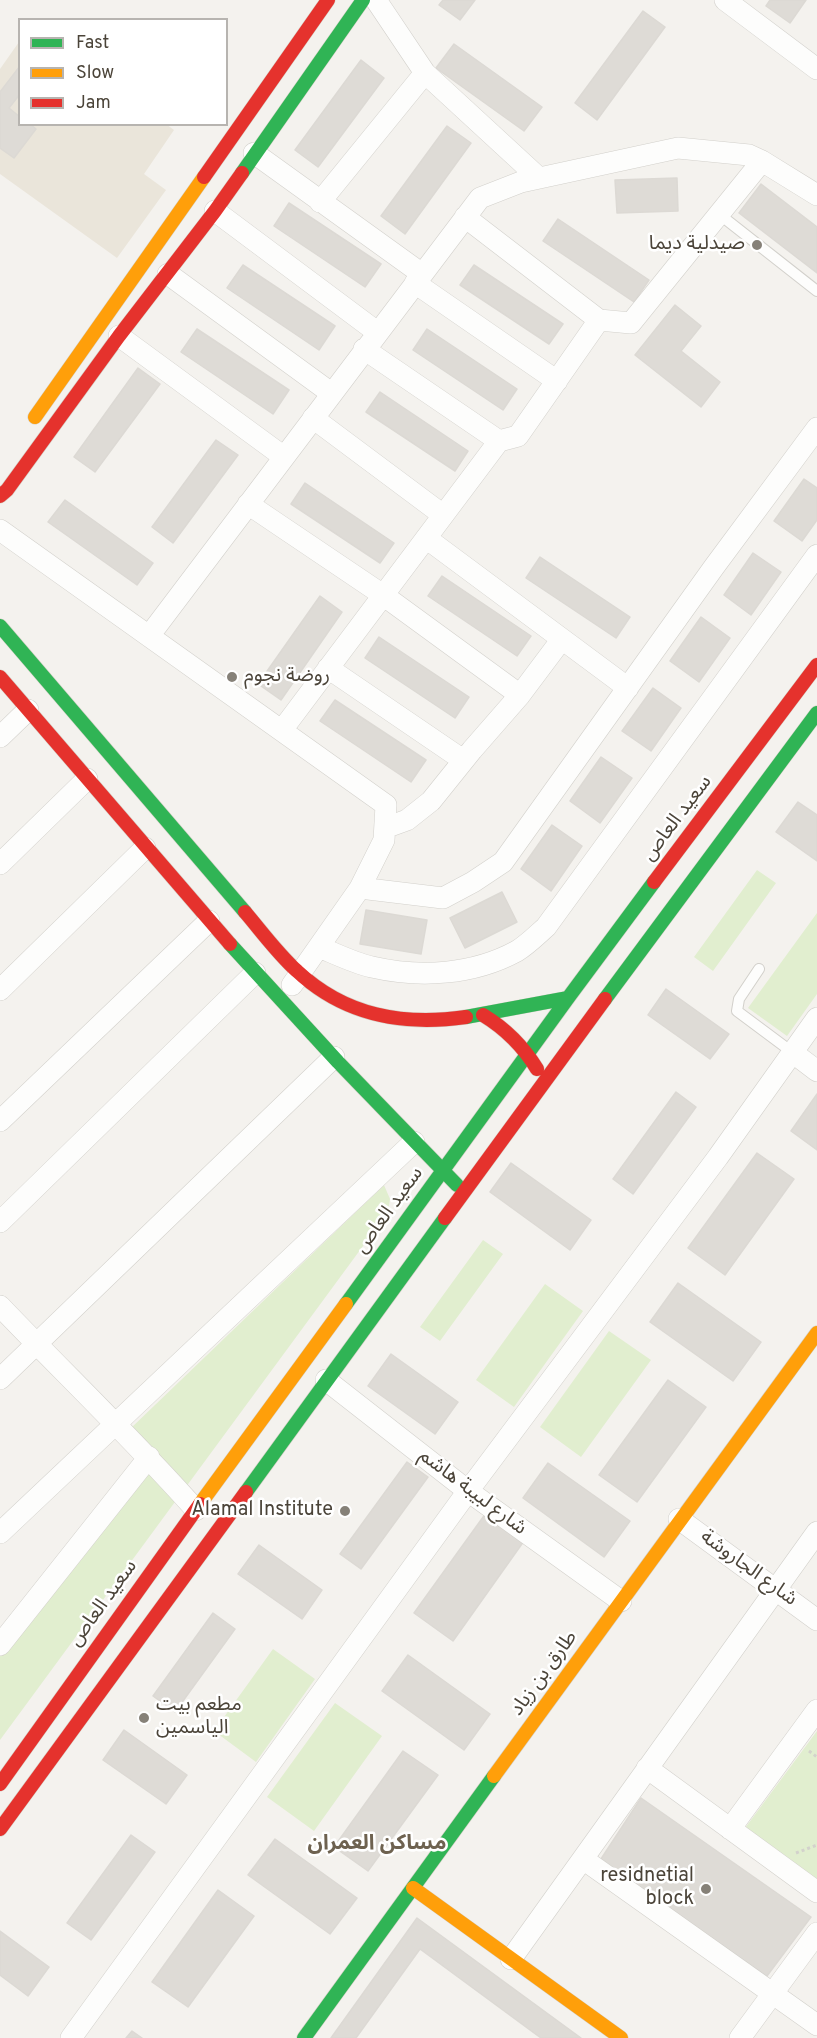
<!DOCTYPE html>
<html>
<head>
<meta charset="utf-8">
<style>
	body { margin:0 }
	#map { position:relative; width:817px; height:2038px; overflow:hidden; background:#f4f2ee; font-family:Overpass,sans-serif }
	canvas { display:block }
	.legend { position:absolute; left:18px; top:18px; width:210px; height:108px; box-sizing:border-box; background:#fff; border:2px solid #b7b4b0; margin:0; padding:8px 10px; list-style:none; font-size:18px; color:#4b4439 }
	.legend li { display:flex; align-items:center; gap:12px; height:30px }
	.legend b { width:30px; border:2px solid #b7b4b0 }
</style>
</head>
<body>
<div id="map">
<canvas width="817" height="2038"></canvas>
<ul class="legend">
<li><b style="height:8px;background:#30b455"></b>Fast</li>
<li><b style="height:8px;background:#ff9f0a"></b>Slow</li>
<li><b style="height:8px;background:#e5322d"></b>Jam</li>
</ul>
</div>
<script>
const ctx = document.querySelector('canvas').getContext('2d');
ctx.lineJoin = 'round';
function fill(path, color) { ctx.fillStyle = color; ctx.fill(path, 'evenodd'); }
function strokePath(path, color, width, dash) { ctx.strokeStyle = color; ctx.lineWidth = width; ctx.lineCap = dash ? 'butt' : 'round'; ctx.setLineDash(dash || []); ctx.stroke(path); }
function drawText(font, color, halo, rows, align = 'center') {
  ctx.font = font + ' Overpass,"Noto Sans Arabic",sans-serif'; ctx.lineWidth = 5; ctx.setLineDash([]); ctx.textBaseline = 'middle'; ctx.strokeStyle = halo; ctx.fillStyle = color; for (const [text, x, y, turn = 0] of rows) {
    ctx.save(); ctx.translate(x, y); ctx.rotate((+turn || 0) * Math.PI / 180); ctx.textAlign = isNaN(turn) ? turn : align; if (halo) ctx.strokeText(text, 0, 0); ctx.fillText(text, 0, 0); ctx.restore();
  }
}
fill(new Path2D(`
	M 19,42 L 20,124 L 166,124 L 174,130 L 144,174 L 166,190 L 117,258 L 0,174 L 0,69 Z`), '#eae5da');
fill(new Path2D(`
	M 757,870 L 776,883 L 713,971 L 694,957 Z
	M 817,913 L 817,994 L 787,1036 L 748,1008 Z
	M 384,1185 L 390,1199 L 388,1212 L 0,1740 L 0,1654 L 156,1454 L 130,1429 Z
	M 483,1240 L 503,1254 L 440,1341 L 420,1327 Z
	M 545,1284 L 583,1311 L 514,1407 L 476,1380 Z
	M 609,1331 L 651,1360 L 581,1457 L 540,1427 Z
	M 273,1649 L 315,1679 L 256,1762 L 214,1731 Z
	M 335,1703 L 382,1736 L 314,1831 L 267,1797 Z
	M 817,1731 L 817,1881 L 745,1828 Z`), '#e1eecf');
const building = new Path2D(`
	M 443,0 L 475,0 L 460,20 L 439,5 Z
	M 770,0 L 806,0 L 790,23 L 766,6 Z
	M 643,11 L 665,27 L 597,120 L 575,103 Z
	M 454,44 L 542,107 L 524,131 L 436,68 Z
	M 361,60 L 384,78 L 318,167 L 295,150 Z
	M 20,66 L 20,94 L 9,108 L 20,117 L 20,124 L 30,124 L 36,129 L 14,158 L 0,148 L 0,92 Z
	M 447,126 L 471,143 L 405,234 L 381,216 Z
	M 677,178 L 678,211 L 617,213 L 615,180 Z
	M 761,184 L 817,227 L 817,273 L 739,213 Z
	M 289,203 L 381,264 L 365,287 L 274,226 Z
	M 558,219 L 649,280 L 634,302 L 543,241 Z
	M 243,265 L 335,326 L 319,350 L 227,288 Z
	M 474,265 L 563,324 L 549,344 L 460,285 Z
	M 675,305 L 701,326 L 681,351 L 720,382 L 701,407 L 635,355 Z
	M 197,329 L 289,390 L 273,414 L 181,352 Z
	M 427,329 L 517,389 L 503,410 L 413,350 Z
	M 138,368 L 160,384 L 95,472 L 74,457 Z
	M 380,392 L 468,451 L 455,471 L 366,412 Z
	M 216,440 L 238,455 L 173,543 L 152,527 Z
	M 804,479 L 817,488 L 817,520 L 802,541 L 774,521 Z
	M 305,483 L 394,543 L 380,563 L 291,504 Z
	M 65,500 L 153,563 L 137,585 L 48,522 Z
	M 753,553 L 781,572 L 751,615 L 724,595 Z
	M 540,557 L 630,617 L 616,638 L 526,578 Z
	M 442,576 L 531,636 L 517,656 L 428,596 Z
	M 320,596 L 342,612 L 281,700 L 258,684 Z
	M 701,617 L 730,638 L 699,682 L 670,661 Z
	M 379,637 L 469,697 L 455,718 L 365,658 Z
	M 653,688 L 681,708 L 651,751 L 622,731 Z
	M 335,700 L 426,760 L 411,782 L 320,721 Z
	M 601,757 L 632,778 L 600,823 L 570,801 Z
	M 798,802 L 817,815 L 817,861 L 776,832 Z
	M 552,825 L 582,846 L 551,891 L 521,869 Z
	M 502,892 L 517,922 L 465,948 L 450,918 Z
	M 366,910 L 427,920 L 421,954 L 360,944 Z
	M 666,989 L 729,1034 L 710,1059 L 648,1015 Z
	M 676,1092 L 696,1107 L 633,1194 L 613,1179 Z
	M 817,1094 L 817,1150 L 791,1131 Z
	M 757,1153 L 794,1179 L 725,1275 L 688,1248 Z
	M 511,1163 L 591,1220 L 570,1250 L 490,1192 Z
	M 678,1283 L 761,1342 L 733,1381 L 650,1322 Z
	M 391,1354 L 458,1402 L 435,1434 L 368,1386 Z
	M 668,1380 L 706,1407 L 637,1502 L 599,1475 Z
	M 407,1462 L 428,1477 L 361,1569 L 340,1554 Z
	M 548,1463 L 630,1521 L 604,1557 L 523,1498 Z
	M 486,1513 L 524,1541 L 453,1641 L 414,1613 Z
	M 259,1545 L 322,1590 L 302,1619 L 238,1574 Z
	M 213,1613 L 235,1629 L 175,1712 L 153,1696 Z
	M 408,1655 L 490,1714 L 464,1750 L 382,1691 Z
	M 124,1730 L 187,1775 L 166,1804 L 103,1760 Z
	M 403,1751 L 438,1775 L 368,1871 L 334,1847 Z
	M 641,1798 L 811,1917 L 767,1976 L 599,1862 Z
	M 131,1835 L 155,1852 L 91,1940 L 67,1923 Z
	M 275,1839 L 357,1898 L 330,1934 L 248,1875 Z
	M 218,1890 L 254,1916 L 188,2007 L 152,1982 Z
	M 417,1918 L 581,2038 L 541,2038 L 420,1949 L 356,2038 L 331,2038 Z
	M 0,1931 L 49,1967 L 28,1996 L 0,1975 Z
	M 132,2031 L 142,2038 L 126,2038 Z`);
fill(building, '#dedbd6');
strokePath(building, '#dcd9d4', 1.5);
const lane = new Path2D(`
	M 719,214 L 817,291
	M 759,969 L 739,999 L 737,1011 L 792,1052`);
const street = new Path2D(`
	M 376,0 L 425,73 L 539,178
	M 725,0 L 817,69
	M 254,153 L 422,274
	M 320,202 L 425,73
	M 215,211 L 377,332
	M 465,217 L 599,320
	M 168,274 L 331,393
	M 415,283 L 557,381
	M 119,336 L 284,457
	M 364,349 L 499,441
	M 313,418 L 443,515
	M 248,504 L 383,595 L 520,695 L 472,750 L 431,801 L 407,820 L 385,828
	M 0,530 L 386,805 L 384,840 L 360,888 L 292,985
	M 426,538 L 628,688
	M 149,636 L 480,198 L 521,182 L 678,148 L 749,155 L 762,161 L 817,195
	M 328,668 L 463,760
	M 520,695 L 562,639
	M 282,730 L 499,441 L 518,436 L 599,320 L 631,323 L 762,161
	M 0,737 L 28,710
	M 0,864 L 87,779
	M 360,888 L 443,898 L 473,882 L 503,862 L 714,567 L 817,428
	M 319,947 C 336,954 354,963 372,967 C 420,978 473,975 517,951 C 527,945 537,935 546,927 L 817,555
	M 0,990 L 145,848
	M 792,1052 L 817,1071
	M 0,1121 L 209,921
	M 0,1222 L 255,973
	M 0,1306 C 65,1374 133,1439 196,1510
	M 0,1379 L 334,1057
	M 326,1380 L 468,1491 L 621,1601
	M 679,1519 L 817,1620
	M 0,1533 L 414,1142
	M 0,1645 L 149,1457
	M 647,1768 L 817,1892
	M 730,1829 L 817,1710
	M 583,1859 L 817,2025
	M 511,1959 L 817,1532
	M 71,2038 L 468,1491 L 718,1157 L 817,1018
	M 740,2038 L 817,1933`);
const fast = new Path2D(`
	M 242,173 L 363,0
	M 0,626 L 245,912
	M 230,944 L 338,1062 L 457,1185
	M 605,999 L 817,713
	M 466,1017 L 568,998
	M 346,1304 L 568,998 L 654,882
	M 246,1492 L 445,1218
	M 304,2038 L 494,1776`);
const slow = new Path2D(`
	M 35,417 L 204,177
	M 200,1504 L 346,1304
	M 494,1776 L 817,1333
	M 413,1888 L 621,2038`);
const jam = new Path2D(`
	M 204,177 L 328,0
	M 0,496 L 7,490 L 119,336 L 215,211 L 242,173
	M 0,677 L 230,944
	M 654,882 L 817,665
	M 245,912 C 262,932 278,954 297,971 C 345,1016 403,1026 466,1017
	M 483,1015 C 506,1029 523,1046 537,1069
	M 445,1218 L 605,999
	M 0,1784 L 200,1504
	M 0,1829 L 246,1492`);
strokePath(lane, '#d2d0cb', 12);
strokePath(street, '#d2d0cb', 22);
strokePath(fast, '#d3cfc5', 15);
strokePath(slow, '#d3cfc5', 15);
strokePath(jam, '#d3cfc5', 15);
strokePath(new Path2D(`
	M 809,1751 L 817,1757
	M 796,1853 L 817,1845`), '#d3d2cc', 3, [3, 3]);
strokePath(lane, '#fdfdfc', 10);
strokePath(street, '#fdfdfc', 21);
strokePath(fast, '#30b455', 14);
strokePath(slow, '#ff9f0a', 14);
strokePath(jam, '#e5322d', 14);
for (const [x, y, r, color] of [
	[757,245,6,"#868178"],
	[232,677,6,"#868178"],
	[345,1511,6,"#868178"],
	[144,1718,6,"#868178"],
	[706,1889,6,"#868178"]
]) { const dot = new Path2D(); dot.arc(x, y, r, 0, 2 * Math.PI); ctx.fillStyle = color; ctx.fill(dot); strokePath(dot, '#fff', 2); }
drawText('20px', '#4b4439', '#fff', [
	["صيدلية ديما",745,245],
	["روضة نجوم",244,677,"left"],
	["Alamal Institute",333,1511],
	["مطعم بيت",156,1706,"left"],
	["الياسمين",156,1729,"left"],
	["residnetial",694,1877],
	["block",694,1900]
], 'right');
drawText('20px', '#4b4439', '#fff', [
	["سعيد العاص",678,819,-53],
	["سعيد العاص",390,1211,-54],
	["شارع لبيبة هاشم",472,1493,37],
	["شارع الجاروشة",748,1569,36],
	["سعيد العاص",104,1604,-54],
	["طارق بن زياد",545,1674,-54]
]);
drawText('bold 21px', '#6e6250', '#fff', [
	["مساكن العمران",377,1845]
]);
</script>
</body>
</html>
